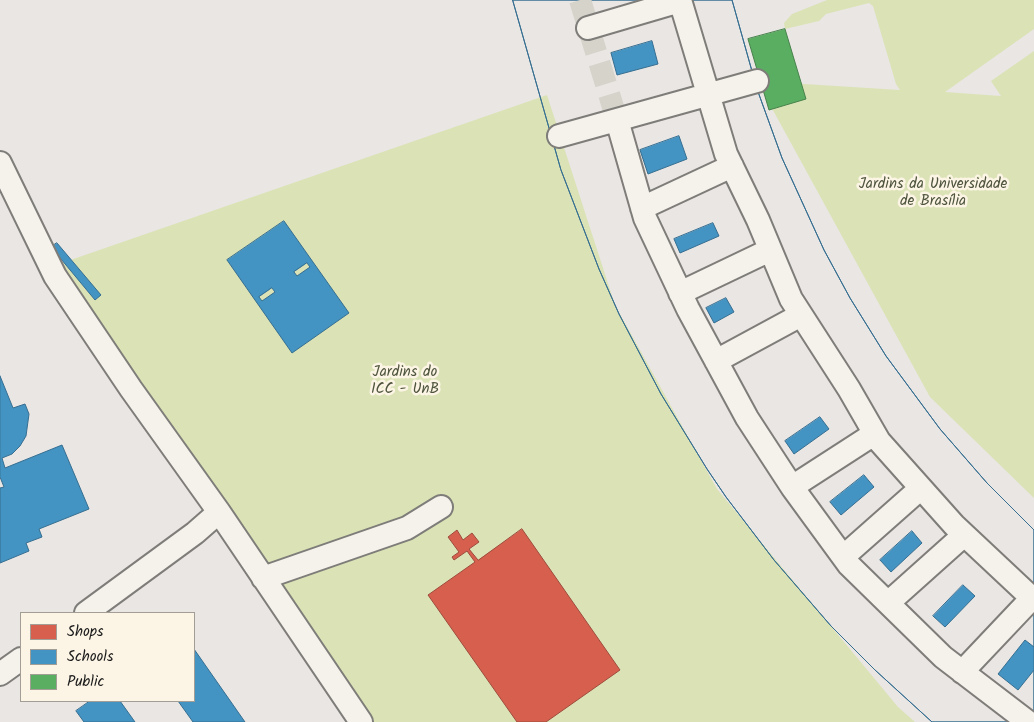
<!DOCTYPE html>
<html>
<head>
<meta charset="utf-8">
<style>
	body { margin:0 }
	#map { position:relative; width:1034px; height:722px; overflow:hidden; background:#f7f3ea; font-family:Kalam,sans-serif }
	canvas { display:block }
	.legend { position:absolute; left:20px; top:612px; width:175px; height:90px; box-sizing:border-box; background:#fcf5e5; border:1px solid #a29e95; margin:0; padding:6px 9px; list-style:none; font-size:15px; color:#1c1c1c }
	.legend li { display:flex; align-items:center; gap:10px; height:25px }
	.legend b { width:25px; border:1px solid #a29e95 }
</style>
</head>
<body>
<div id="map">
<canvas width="1034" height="722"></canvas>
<ul class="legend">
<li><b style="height:14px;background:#d6604d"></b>Shops</li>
<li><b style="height:14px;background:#4393c3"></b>Schools</li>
<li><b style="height:14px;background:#5aae61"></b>Public</li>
</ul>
</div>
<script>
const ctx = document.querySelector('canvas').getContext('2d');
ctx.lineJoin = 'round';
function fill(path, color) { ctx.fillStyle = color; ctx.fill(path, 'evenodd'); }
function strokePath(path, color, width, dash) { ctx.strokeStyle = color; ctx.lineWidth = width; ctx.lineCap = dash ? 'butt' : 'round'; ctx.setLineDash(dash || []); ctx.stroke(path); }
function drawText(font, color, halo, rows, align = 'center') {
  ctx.font = font + ' Kalam,sans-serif'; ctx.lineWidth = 5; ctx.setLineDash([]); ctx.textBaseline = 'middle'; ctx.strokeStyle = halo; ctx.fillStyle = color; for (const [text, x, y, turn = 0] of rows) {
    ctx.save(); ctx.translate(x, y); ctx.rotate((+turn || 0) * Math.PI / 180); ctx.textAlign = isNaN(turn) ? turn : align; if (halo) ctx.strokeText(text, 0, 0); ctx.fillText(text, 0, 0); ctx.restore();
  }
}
fill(new Path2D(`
	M 0,0 L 1034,0 L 1034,722 L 0,722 ZM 21,613 L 194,613 L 194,701 L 21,701 Z`), '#eae6e4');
fill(new Path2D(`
	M 827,0 L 1034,0 L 1034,29 L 945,92 L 1001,96 L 991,81 L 1034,51 L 1034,498 L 930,397 L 757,81 L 900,90 L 896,84 L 873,6 L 869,3 L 826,14 L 819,21 L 785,29 L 784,23 L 792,14 Z
	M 547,95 L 615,305 L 717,489 L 898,707 L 915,722 L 362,722 L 59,264 Z`), '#dbe3b6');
const shops = new Path2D(`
	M 522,529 L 620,670 L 546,722 L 517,722 L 428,595 L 475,562 L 467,551 L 454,560 L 452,557 L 459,552 L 448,537 L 457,530 L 463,540 L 472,533 L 479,542 L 469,549 L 478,560 Z`);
fill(shops, '#d6604d');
strokePath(shops, '#9e4c3e', 1);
const schools = new Path2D(`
	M 513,0 L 732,0 L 757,89 L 782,158 L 824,250 L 850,298 L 886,356 L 940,429 L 987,483 L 1034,530 L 1034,647 L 1025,640 L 998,674 L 1018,690 L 1034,670 L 1034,722 L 932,722 L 875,670 L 831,626 L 774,560 L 726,497 L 707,469 L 661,394 L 619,314 L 599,269 L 561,170 ZM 652,41 L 658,64 L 617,75 L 611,53 ZM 679,136 L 687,159 L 648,174 L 640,150 ZM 713,223 L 719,236 L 680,253 L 674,239 ZM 726,298 L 734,312 L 714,323 L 706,308 ZM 820,417 L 829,429 L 794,454 L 785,441 ZM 864,475 L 874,487 L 841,515 L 830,502 ZM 912,531 L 922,543 L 891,572 L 880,560 ZM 963,585 L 975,596 L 945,627 L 933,616 Z
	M 513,0 L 732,0 L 757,89 L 782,158 L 824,250 L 850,298 L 886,356 L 940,429 L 987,483 L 1034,530 L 1034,722 L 932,722 L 875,670 L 831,626 L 774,560 L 726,497 L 707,469 L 661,394 L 619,314 L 599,269 L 561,170 Z
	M 284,221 L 349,313 L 292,353 L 227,260 ZM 307,263 L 310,267 L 297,276 L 294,272 ZM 272,288 L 275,292 L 262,301 L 259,297 Z
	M 57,243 L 101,295 L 95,300 L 51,247 Z
	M 0,376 L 13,408 L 25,404 L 29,414 L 26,436 L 20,446 L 12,454 L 2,458 L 5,468 L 62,445 L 89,509 L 39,529 L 42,537 L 26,543 L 29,551 L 0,563 L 0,488 L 4,487 L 0,477 Z
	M 194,649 L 245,722 L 193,722 L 178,701 L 194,701 Z
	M 90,701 L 120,701 L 135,722 L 84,722 L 76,711 Z`);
fill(schools, '#4393c3');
strokePath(schools, '#376f91', 1);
const public = new Path2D(`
	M 785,29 L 806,99 L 769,110 L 748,39 Z`);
fill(public, '#5aae61');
strokePath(public, '#47824c', 1);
strokePath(new Path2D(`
	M 580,0 L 617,120`), '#d6d3cb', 22, [22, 11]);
const minor = new Path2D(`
	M 680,0 L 726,154 L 758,220 L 791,299 L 849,389 L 879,441 L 954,525 L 1034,600
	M 588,28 L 680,1
	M 617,120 L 645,218 L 688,309 L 747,418 L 792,487 L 849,565 L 943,657 L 1028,722
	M 559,136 L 757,81
	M 0,163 L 55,276 L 131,389 L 219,512 L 361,722
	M 642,208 L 732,166
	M 680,293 L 770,250
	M 716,361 L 801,315
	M 792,487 L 874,434
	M 843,557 L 921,488
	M 263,578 L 407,528 L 441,507
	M 888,603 L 964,535
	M 86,613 L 195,533 L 219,512
	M 962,672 L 1032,598
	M 0,674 L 21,659`);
strokePath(minor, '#7f7d79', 26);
strokePath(minor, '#f5f2ec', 22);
drawText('15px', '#4e543d', '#fcf5e5', [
	["Jardins da Universidade",933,185],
	["de Brasília",933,202],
	["Jardins do",405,373],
	["ICC - UnB",405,390]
]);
</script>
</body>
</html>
